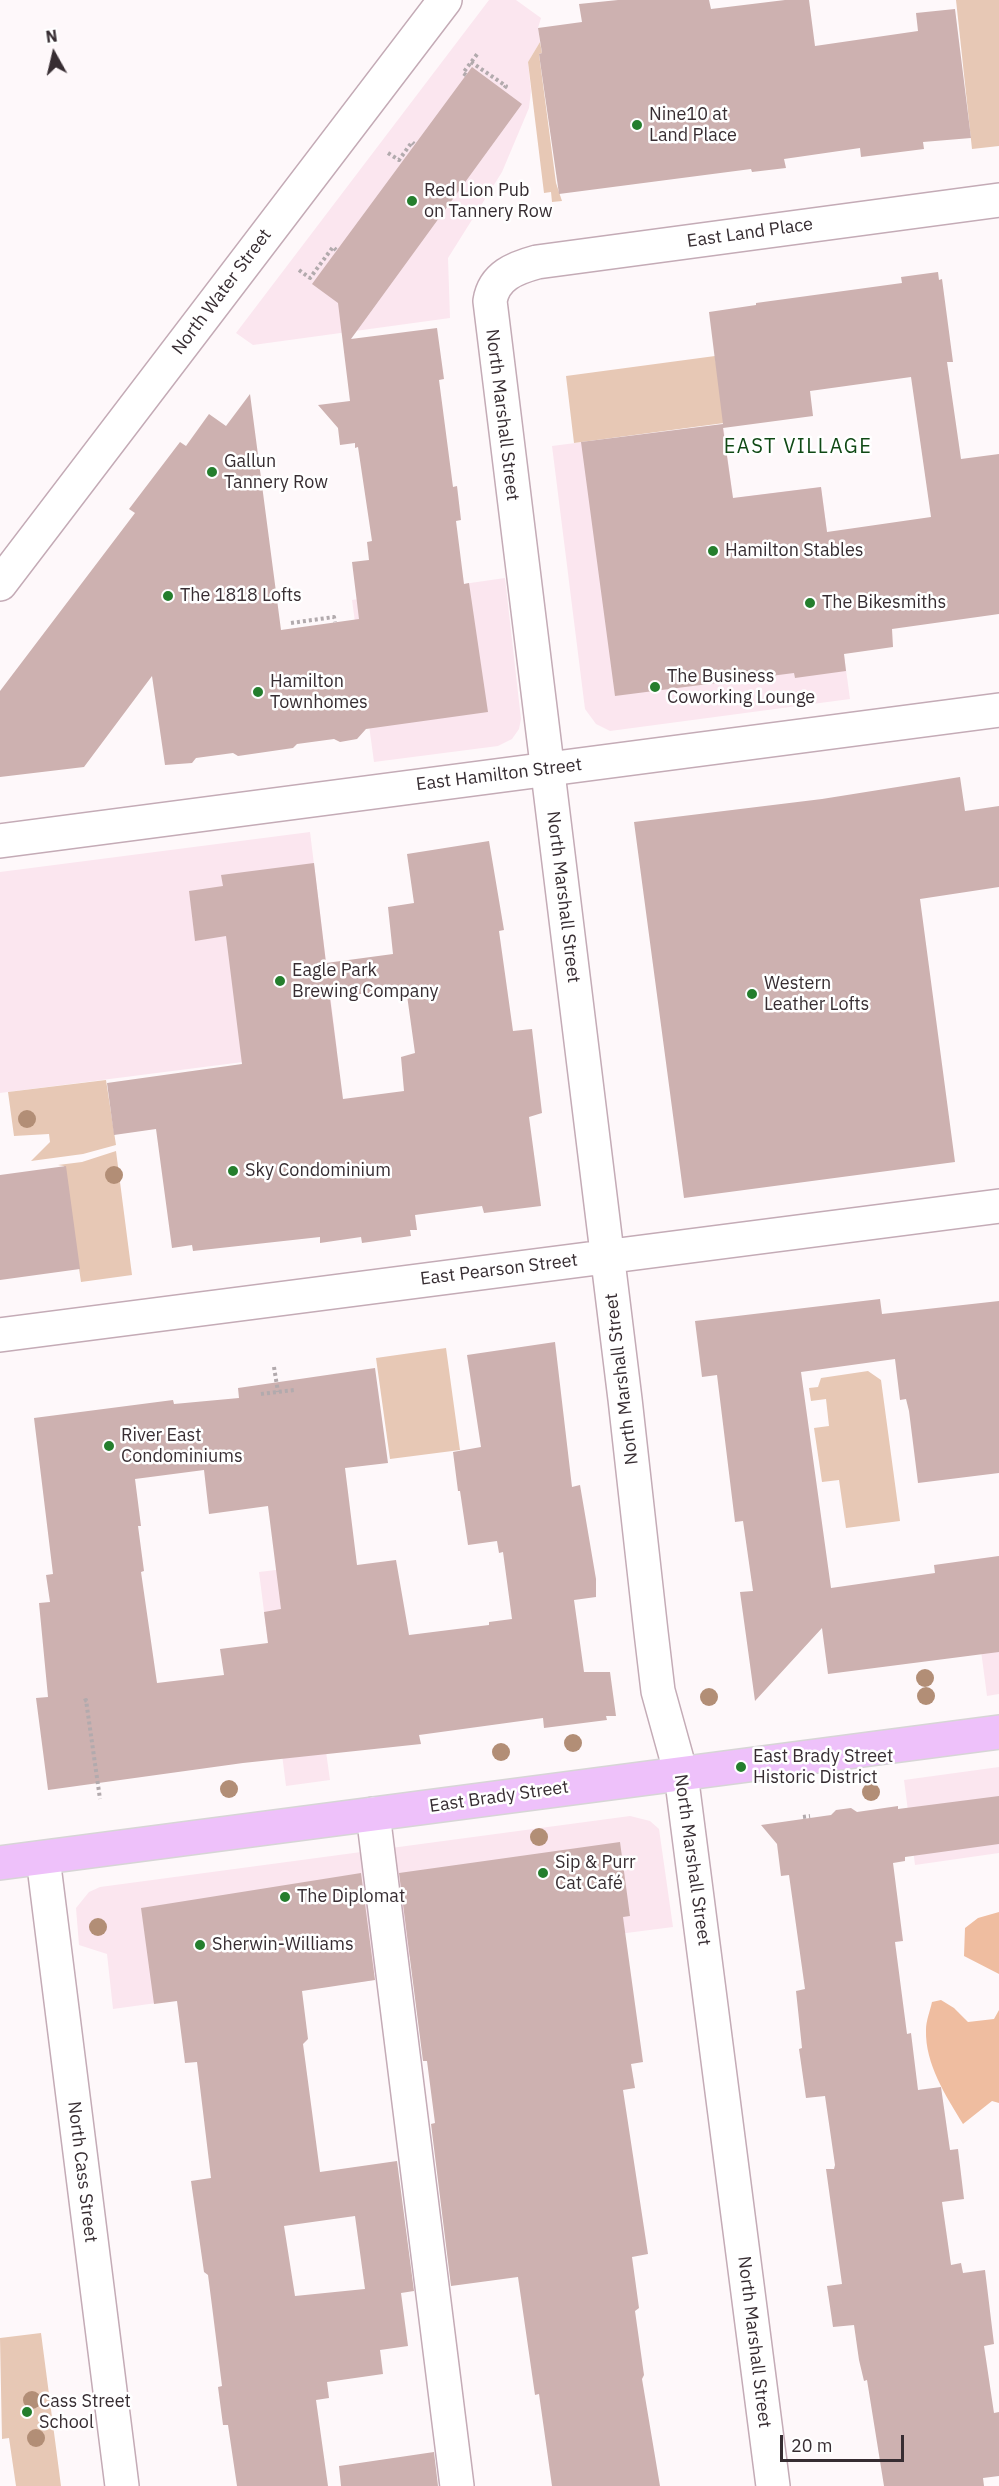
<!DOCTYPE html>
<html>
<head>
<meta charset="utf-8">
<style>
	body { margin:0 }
	#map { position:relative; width:999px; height:2486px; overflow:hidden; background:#fef8fa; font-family:"IBM Plex Sans",sans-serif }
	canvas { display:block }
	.north { position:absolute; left:24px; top:24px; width:60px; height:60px; -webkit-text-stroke:4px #fff; paint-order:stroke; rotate:352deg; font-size:16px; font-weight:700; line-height:24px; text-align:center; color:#372d32 }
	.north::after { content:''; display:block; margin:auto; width:21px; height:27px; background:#372d32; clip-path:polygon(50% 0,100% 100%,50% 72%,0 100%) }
	.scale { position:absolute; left:780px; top:2435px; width:124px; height:27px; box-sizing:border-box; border:3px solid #372d32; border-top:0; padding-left:8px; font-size:18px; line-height:21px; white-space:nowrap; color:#372d32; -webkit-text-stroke:4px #fff; paint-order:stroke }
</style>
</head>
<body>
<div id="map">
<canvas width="999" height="2486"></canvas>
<div class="north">N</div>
<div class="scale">20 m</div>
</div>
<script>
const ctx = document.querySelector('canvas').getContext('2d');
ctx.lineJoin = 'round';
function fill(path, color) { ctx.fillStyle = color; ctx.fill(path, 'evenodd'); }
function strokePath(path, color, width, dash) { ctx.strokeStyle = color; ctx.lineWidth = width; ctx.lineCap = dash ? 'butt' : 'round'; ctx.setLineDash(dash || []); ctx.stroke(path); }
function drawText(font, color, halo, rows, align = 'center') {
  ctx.font = font + ' "IBM Plex Sans",sans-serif'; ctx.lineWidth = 5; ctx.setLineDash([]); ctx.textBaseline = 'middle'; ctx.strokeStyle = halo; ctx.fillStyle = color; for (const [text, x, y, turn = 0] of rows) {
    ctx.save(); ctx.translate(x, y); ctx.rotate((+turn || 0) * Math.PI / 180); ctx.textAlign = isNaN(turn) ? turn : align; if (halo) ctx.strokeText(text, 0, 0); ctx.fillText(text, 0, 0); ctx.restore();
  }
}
fill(new Path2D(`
	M 489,0 L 516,0 L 541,18 L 538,28 L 540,42 L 528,62 L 531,91 L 529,108 L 502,172 L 448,258 L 450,318 L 253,345 L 236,333 Z
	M 723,424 L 733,498 L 821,487 L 850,699 L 610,731 L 596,724 L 585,709 L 552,446 Z
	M 505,578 L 521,719 L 519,729 L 512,739 L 498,746 L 374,762 L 352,600 Z
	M 310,832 L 337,1050 L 0,1093 L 0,872 Z
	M 999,1556 L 999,1694 L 987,1696 L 969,1560 Z
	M 300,1567 L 330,1780 L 286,1786 L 259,1572 Z
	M 999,1767 L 999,1853 L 915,1865 L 904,1780 Z
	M 630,1816 L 650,1821 L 659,1829 L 673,1927 L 572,1940 L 483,1946 L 398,1958 L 393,1970 L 374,1973 L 375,1980 L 360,1982 L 359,1975 L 113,2009 L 107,1954 L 79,1945 L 76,1908 L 89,1892 L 100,1887 Z`), '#fbe6ef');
fill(new Path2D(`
	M 956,0 L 999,0 L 999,146 L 972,149 Z
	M 540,42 L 542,53 L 539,54 L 556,183 L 562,201 L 552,202 L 551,192 L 544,193 L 528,62 Z
	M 715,356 L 724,423 L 574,443 L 566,376 Z
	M 106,1080 L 116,1145 L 83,1154 L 31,1161 L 50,1142 L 49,1134 L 14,1136 L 8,1092 Z
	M 116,1151 L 132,1275 L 81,1282 L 64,1166 L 58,1165 L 82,1162 Z
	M 446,1348 L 460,1450 L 390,1459 L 376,1358 Z
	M 868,1371 L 881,1380 L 900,1521 L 846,1528 L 839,1480 L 822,1482 L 814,1428 L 829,1426 L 826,1399 L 811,1401 L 809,1388 L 818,1387 L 821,1378 Z
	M 41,2333 L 61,2486 L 16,2486 L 9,2438 L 2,2439 L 0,2338 Z`), '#e7c8b5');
fill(new Path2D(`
	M 999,1912 L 999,1974 L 964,1956 L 965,1928 L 978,1918 Z
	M 941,2000 L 954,2008 L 968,2022 L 994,2019 L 999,2010 L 999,2103 L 992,2101 L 963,2124 C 946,2096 925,2064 926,2030 C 926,2021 930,2011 932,2002 Z`), '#efbda0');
fill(new Path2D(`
	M 618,0 L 709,0 L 711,9 L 785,0 L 809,0 L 815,46 L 918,31 L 916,13 L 955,9 L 971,138 L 923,142 L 924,149 L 861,157 L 860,148 L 784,159 L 786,168 L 752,172 L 751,169 L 559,194 L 539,54 L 542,53 L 538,28 L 582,22 L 579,4 Z
	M 472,67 L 522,104 L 351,339 L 437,328 L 444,379 L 439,380 L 453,487 L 457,486 L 461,520 L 456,521 L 464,584 L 469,583 L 488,712 L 366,729 L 357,739 L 340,742 L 334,739 L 297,744 L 293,748 L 238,756 L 233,753 L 196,758 L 192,763 L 165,765 L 152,676 L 84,767 L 0,777 L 0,691 L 135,513 L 129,509 L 180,442 L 186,446 L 209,414 L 226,426 L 250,394 L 281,630 L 359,619 L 352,562 L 369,560 L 367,542 L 372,541 L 358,447 L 355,448 L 355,443 L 340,445 L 338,428 L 318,405 L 350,401 L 338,303 L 312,284 Z
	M 938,272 L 939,280 L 942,279 L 953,362 L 947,362 L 961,459 L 999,454 L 999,614 L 892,629 L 893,647 L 844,654 L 846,671 L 795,678 L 794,673 L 615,696 L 581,442 L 723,424 L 709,312 L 756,305 L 756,303 L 902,283 L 901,277 ZM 911,377 L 931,517 L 827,532 L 821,487 L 733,498 L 723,428 L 813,416 L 810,391 Z
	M 960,777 L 965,811 L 999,806 L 999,887 L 920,899 L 955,1162 L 684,1198 L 634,822 L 822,799 Z
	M 489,841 L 504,930 L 499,931 L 513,1031 L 532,1029 L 542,1113 L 529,1117 L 541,1206 L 484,1213 L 482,1206 L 415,1215 L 417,1230 L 410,1230 L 411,1236 L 362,1243 L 361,1237 L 320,1243 L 320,1237 L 193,1251 L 192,1245 L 172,1248 L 156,1129 L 114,1135 L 107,1083 L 242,1064 L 226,936 L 195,941 L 189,891 L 223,886 L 221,875 L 314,863 L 326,963 L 393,954 L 388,907 L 414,903 L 407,854 ZM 406,988 L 415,1053 L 401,1057 L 404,1091 L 343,1099 L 330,998 Z
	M 66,1166 L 80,1269 L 0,1280 L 0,1175 Z
	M 880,1299 L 882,1314 L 999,1301 L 999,1473 L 918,1483 L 909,1411 L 906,1399 L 900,1400 L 895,1359 L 801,1372 L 831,1588 L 935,1573 L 934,1565 L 999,1556 L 999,1652 L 828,1674 L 822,1628 L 755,1701 L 740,1592 L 753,1591 L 743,1521 L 735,1522 L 717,1375 L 702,1377 L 695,1321 Z
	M 555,1342 L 572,1487 L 580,1485 L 596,1579 L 596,1597 L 574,1600 L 584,1672 L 610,1672 L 616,1716 L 606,1716 L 607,1720 L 544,1728 L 543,1718 L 419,1735 L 421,1744 L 243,1763 L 48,1790 L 36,1698 L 48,1697 L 39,1603 L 50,1602 L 46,1575 L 53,1574 L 34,1418 L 173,1400 L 174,1404 L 239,1398 L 238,1388 L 375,1368 L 388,1463 L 345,1468 L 357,1565 L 396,1560 L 409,1635 L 489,1625 L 489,1622 L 512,1619 L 503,1552 L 499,1553 L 497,1541 L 468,1545 L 460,1491 L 458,1491 L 453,1452 L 481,1447 L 467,1355 ZM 204,1470 L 209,1514 L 268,1506 L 281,1609 L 264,1612 L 268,1643 L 220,1649 L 224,1675 L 157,1683 L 141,1572 L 144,1571 L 138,1526 L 141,1526 L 135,1479 Z
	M 999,1796 L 999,1844 L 905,1857 L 905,1861 L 893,1863 L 903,1941 L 895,1942 L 907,2034 L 911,2033 L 918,2090 L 941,2087 L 950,2150 L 958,2149 L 964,2199 L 942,2202 L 951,2265 L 961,2263 L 963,2273 L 985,2270 L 994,2344 L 984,2346 L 994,2413 L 999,2412 L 999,2476 L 983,2478 L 984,2486 L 884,2486 L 867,2380 L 864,2381 L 859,2360 L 854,2325 L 833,2327 L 827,2286 L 842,2284 L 826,2169 L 834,2169 L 835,2165 L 825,2096 L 806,2098 L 799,2049 L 802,2048 L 796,1991 L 805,1989 L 789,1875 L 781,1876 L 777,1844 L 761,1825 L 831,1815 L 836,1810 L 851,1808 L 857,1812 L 898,1806 L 898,1809 Z
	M 620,1842 L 630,1916 L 623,1917 L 643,2062 L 631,2064 L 635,2088 L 623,2090 L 648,2254 L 632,2257 L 639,2308 L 635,2311 L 644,2375 L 642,2379 L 660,2486 L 552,2486 L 539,2394 L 535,2395 L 518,2277 L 451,2286 L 431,2124 L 435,2123 L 427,2061 L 423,2061 L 399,1873 Z
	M 361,1873 L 375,1980 L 302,1991 L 308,2039 L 303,2044 L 320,2172 L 397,2161 L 414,2291 L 401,2293 L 408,2346 L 380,2350 L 383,2374 L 327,2382 L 329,2398 L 316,2400 L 328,2486 L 237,2486 L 228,2425 L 223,2425 L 218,2387 L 222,2386 L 212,2306 L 208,2275 L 204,2272 L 191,2181 L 211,2178 L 197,2062 L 185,2063 L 177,2001 L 154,2004 L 141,1908 ZM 355,2216 L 365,2289 L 295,2296 L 284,2226 Z
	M 434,2452 L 438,2486 L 341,2486 L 339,2466 Z`), '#cdb1b0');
const minor = new Path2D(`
	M 0,584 L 445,0
	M 0,841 L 999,710
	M 0,1335 L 999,1206
	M 373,1814 L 457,2486
	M 43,1858 L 122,2486
	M 773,2486 L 681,1774 L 658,1691 L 651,1632 L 625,1399 L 490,301 C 494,276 515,268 537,262 L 999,200`);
const major = new Path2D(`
	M 0,1863 L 999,1732`);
strokePath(minor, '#c4abb6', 36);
strokePath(major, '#d7d5d6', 36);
strokePath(new Path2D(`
	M 471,62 L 506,86 L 503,90
	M 466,75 L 463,73 L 478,53
	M 388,153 L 399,160 L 412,142 L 414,144
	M 299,270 L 310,278 L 333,247 L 336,250
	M 291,623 L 334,617 L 335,622
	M 274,1367 L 278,1392
	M 261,1394 L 294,1390
	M 84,1701 L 86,1700 L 100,1799
	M 803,1817 L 810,1816`), '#b2aaad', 4, [3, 3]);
strokePath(minor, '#fff', 33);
strokePath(major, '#eec1fa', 33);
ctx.fillStyle = '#b28e76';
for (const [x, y] of [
	[27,1119],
	[114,1175],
	[925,1678],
	[926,1696],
	[709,1697],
	[573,1743],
	[501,1752],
	[229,1789],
	[871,1792],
	[539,1837],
	[98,1927],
	[32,2400],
	[36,2438]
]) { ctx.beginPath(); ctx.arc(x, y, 9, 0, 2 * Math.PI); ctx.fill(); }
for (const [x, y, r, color] of [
	[637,125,6,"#247e2d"],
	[412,201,6,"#247e2d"],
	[212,472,6,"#247e2d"],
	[713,551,6,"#247e2d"],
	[168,596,6,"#247e2d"],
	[810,603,6,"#247e2d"],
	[655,687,6,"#247e2d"],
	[258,692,6,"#247e2d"],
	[280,981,6,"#247e2d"],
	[752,994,6,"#247e2d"],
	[233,1171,6,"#247e2d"],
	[109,1446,6,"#247e2d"],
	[741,1767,6,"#247e2d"],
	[543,1873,6,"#247e2d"],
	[285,1897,6,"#247e2d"],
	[200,1945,6,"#247e2d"],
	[27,2412,6,"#247e2d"]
]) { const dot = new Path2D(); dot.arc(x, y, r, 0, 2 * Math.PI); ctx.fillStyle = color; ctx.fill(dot); strokePath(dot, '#fff', 2); }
drawText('18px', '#372d32', '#fff', [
	["Nine10 at",649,115],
	["Land Place",649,136],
	["Red Lion Pub",424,191],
	["on Tannery Row",424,212],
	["Gallun",224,462],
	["Tannery Row",224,483],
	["Hamilton Stables",725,551],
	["The 1818 Lofts",180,596],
	["The Bikesmiths",822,603],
	["The Business",667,677],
	["Coworking Lounge",667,698],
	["Hamilton",270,682],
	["Townhomes",270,703],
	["Eagle Park",292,971],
	["Brewing Company",292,992],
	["Western",764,984],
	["Leather Lofts",764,1005],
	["Sky Condominium",245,1171],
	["River East",121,1436],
	["Condominiums",121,1457],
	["East Brady Street",753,1757],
	["Historic District",753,1778],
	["Sip & Purr",555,1863],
	["Cat Café",555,1884],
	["The Diplomat",297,1897],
	["Sherwin-Williams",212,1945],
	["Cass Street",39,2402],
	["School",39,2423]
], 'left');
drawText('18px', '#372d32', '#fff', [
	["East Land Place",750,233,-8],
	["North Water Street",222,292,-53],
	["North Marshall Street",502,415,83],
	["East Hamilton Street",499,775,-7],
	["North Marshall Street",563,897,83],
	["East Pearson Street",499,1270,-7],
	["North Marshall Street",622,1379,-97],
	["East Brady Street",499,1797,-8],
	["North Marshall Street",692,1860,82],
	["North Cass Street",82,2172,83],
	["North Marshall Street",754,2342,83]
]);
ctx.letterSpacing = '1.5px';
drawText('20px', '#104915', '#fff', [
	["EAST VILLAGE",798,447]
]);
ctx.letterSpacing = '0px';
</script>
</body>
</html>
